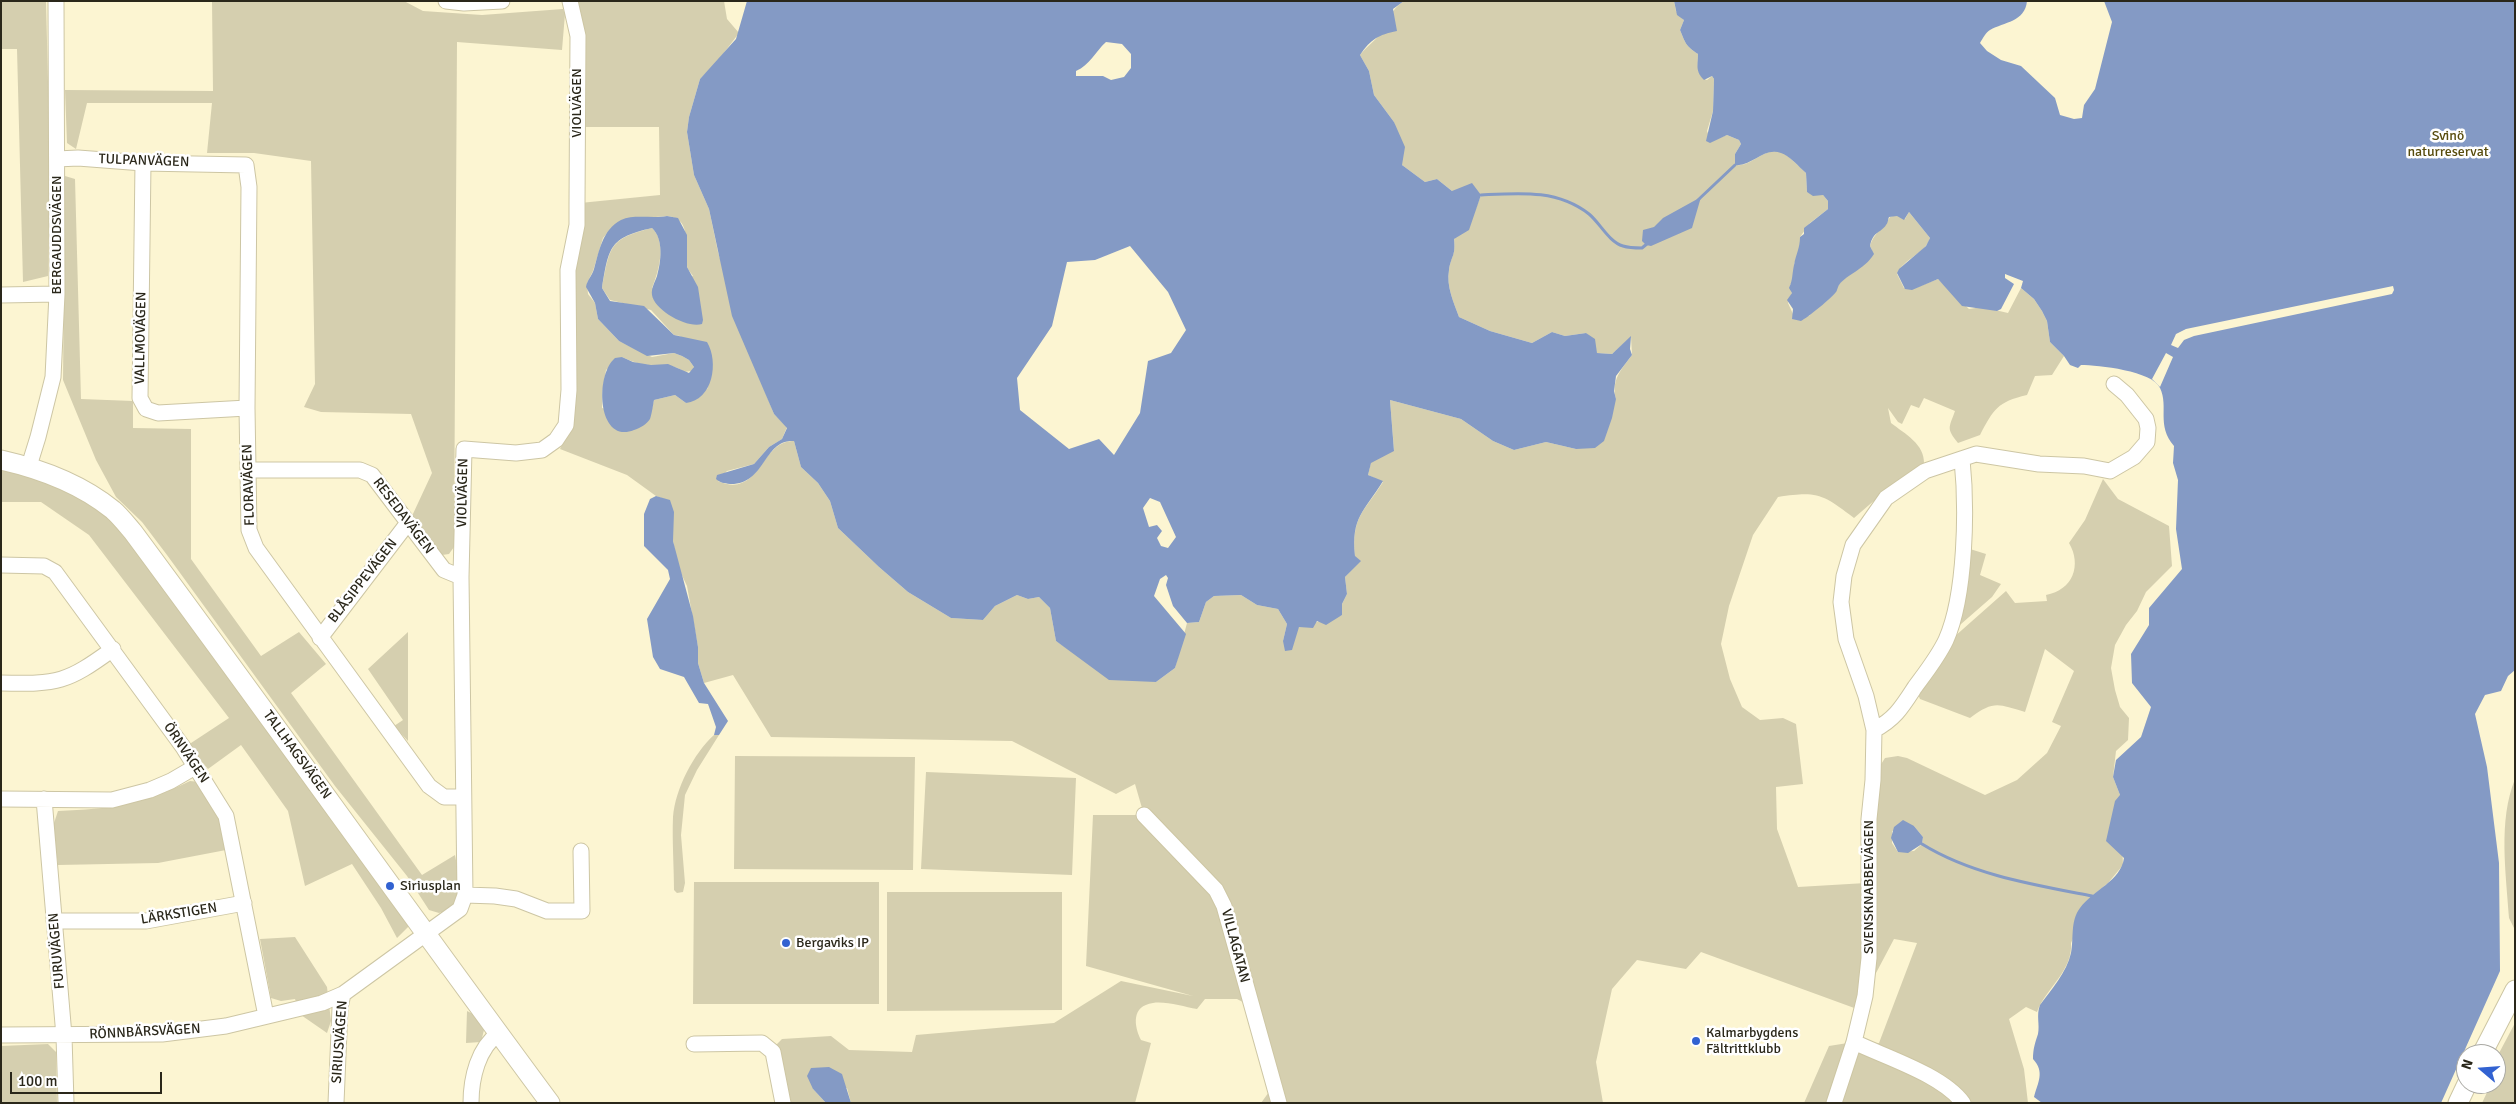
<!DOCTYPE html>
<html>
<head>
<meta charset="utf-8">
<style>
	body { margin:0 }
	#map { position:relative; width:2516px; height:1104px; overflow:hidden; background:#fcf5d2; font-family:Signika,sans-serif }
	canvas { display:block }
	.frame { position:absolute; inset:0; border:2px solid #2a271a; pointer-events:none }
	.north { position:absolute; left:2456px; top:1044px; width:50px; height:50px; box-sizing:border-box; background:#fff; border:1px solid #aaa9a3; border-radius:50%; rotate:288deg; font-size:14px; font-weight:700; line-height:20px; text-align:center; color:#2a271a }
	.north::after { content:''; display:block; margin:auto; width:18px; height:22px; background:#3262d1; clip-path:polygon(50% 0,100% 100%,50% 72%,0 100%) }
	.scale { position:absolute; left:10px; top:1072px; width:152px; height:22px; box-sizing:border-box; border:2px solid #2a271a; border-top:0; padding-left:6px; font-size:15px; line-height:18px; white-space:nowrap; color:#2a271a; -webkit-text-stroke:4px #fff; paint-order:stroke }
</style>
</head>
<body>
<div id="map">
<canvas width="2516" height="1104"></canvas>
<div class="frame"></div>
<div class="north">N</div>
<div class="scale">100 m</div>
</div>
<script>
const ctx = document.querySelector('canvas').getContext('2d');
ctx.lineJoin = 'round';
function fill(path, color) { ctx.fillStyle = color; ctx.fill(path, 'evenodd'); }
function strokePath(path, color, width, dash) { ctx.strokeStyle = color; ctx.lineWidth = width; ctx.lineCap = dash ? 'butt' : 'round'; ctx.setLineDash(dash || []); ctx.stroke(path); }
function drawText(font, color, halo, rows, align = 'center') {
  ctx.font = font + ' Signika,sans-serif'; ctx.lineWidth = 5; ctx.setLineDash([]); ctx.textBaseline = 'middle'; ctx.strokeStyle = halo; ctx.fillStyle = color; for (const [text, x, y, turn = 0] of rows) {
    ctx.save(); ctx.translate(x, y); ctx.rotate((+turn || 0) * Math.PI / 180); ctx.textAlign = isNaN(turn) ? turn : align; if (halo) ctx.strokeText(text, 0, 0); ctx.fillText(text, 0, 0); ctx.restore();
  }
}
fill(new Path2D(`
	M 1,1 L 46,1 L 50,162 L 48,276 L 23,282 L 17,49 L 1,49 Z
	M 212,1 L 404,1 L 423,11 L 482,15 L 563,9 L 565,14 L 562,50 L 457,42 L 454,547 L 449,554 L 442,555 L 437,551 L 412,516 L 432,473 L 411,414 L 321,412 L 304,407 L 315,384 L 311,161 L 254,153 L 207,153 L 212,103 L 87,103 L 76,149 L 67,143 L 65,90 L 213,91 Z
	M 576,1 L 724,1 L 727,19 L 739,33 L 717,62 L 700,79 L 689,117 L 687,132 L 694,175 L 709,209 L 718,252 L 749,352 L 774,414 L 787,427 L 782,439 L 769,447 L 754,464 L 727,471 L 718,481 C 760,500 761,439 794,441 L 801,467 L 818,483 L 830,501 L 838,528 L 879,567 L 908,592 L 951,618 L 983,620 L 995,606 L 1017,595 L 1028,599 L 1039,597 L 1050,608 L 1056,641 L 1079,656 L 1156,682 L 1175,668 L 1187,623 L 1199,622 L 1206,602 L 1214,596 L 1241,595 L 1257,605 L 1278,609 L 1287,624 L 1283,641 L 1299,627 L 1342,615 L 1342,604 L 1347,594 L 1345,577 L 1360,561 L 1355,557 C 1351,517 1364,512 1383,482 L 1368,475 L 1371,462 L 1394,450 L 1390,400 L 1461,419 L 1493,441 L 1514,450 L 1546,442 L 1576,449 L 1616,399 C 1611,380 1621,370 1632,355 L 1631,337 L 1612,354 L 1597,353 L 1586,333 L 1565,336 L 1552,332 L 1532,343 L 1490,331 L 1459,317 C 1454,303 1446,286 1449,270 C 1451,256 1456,255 1454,239 L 1476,208 L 1481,195 L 1452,191 L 1437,179 L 1425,182 L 1402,165 L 1394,122 L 1374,95 L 1369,71 L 1360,55 C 1366,47 1374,42 1380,34 C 1391,20 1387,13 1404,1 L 1674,1 L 1676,11 L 1684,20 L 1680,30 C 1686,44 1685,45 1698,54 C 1698,64 1696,76 1707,80 L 1712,76 L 1714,79 L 1713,111 L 1707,131 L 1711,141 L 1727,135 L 1739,140 L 1741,144 L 1735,154 L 1736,165 C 1752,167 1763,147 1781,152 C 1789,155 1799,167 1806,173 L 1807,192 L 1823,195 L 1828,201 L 1828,209 L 1810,223 L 1800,237 L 1800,251 L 1794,264 L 1794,280 L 1790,285 L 1792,293 L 1788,303 L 1793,314 L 1809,316 C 1818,303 1834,301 1838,285 L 1872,250 L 1870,246 C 1873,234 1884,227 1890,217 L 1896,215 L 1905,219 L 1909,212 L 1930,238 C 1925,254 1904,258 1897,274 L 1904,288 L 1915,288 L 1938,279 L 1969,309 L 1982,307 L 2008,313 L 2021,288 L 2034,299 L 2042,311 L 2047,321 L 2050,342 L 2064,356 L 2052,375 L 2035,376 L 2027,395 C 1997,402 1994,409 1980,435 L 1958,443 C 1946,428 1949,428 1955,411 L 1924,398 L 1919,408 L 1911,405 L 1902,424 L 1898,422 L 1888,408 L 1891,423 C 1905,434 1925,444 1924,464 L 1898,480 L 1854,518 C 1822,494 1818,491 1778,497 L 1753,535 L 1729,606 L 1721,644 L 1730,679 L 1742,707 L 1760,720 L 1783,718 L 1796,724 L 1803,784 L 1776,787 L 1777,829 L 1798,887 L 1866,883 L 1878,769 L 1885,758 L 1898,756 L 1907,758 L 1985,795 L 2017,780 L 2047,753 L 2061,726 L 2052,722 L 2074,671 L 2045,649 L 2025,712 C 1998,704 1994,700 1970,718 L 1920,699 L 1917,692 L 1954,637 L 2006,591 L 2015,603 L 2047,601 L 2046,595 C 2073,590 2082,565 2069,543 L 2085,520 L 2103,479 L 2118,499 L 2169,526 L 2172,566 L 2146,592 L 2137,611 L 2126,625 L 2115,645 L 2111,668 L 2115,690 L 2120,707 L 2129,718 L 2128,740 L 2116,751 L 2113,777 L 2120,795 L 2123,865 L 2108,883 L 2092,896 L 2071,943 C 2073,971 2046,988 2037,1012 L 2026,1007 L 2009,1019 L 2024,1069 L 2028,1103 L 1804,1103 L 1829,1046 L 1854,1042 L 1879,1043 L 1917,943 L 1894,939 L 1857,1009 L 1701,952 L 1686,969 L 1637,960 L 1612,989 L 1596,1062 L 1603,1103 L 1261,1103 L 1279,1078 L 1258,1010 L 1237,999 L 1205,999 L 1197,1009 C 1184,1007 1166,1001 1153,1003 C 1131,1006 1134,1026 1141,1040 L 1151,1043 L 1135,1103 L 851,1103 L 847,1088 L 813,1089 L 826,1103 L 791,1103 L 775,1046 L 782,1039 L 831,1036 L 849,1050 L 912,1052 L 916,1035 L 1054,1023 L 1121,981 L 1193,996 L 1086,966 L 1093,815 L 1144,815 L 1135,784 L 1116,794 L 1012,741 L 771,737 L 733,675 L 704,683 L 698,663 L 698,647 L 687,586 L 678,567 L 673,541 L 670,501 L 656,496 L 627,475 L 560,449 L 567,435 L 573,283 L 580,203 L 660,195 L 659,127 L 584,127 ZM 667,216 C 694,218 683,249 687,266 C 687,269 691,273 693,276 L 652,288 C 659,271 667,242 652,228 C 609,239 610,246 602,288 L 610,300 L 651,310 L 674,335 L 680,336 L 708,388 L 686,403 L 675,395 L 654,400 L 649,420 L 602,408 L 602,394 L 606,370 L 622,357 C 631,361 640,365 649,365 C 663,366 672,363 684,372 L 692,371 L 694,367 L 689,360 L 682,356 L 674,353 L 652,357 L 619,341 L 598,319 L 595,303 L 588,294 L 587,283 L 593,271 L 603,238 L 609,231 L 622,220 ZM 1914,826 L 1923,837 L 1922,844 L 1914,851 L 1898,852 L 1892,843 L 1892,831 Z
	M 65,176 L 75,179 L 81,399 L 133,401 L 133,428 L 191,429 L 191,559 L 261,656 L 299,632 L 326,664 L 291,693 L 422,875 L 455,855 L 462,893 L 454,908 L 439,913 L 429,910 L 407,876 L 335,786 L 167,555 L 142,522 L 116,497 L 96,460 L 63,380 Z
	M 1,466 L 71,489 L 106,515 L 133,543 L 410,925 L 397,938 L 381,908 L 352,864 L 305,886 L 288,811 L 241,745 L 208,769 L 188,745 L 229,718 L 89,535 L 41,502 L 1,502 Z
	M 1970,549 L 1986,554 L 1980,575 L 2001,584 L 1992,597 L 1953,631 Z
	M 408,632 L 408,741 L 394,726 L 403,720 L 368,669 Z
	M 714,735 L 719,735 L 697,770 L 685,795 L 681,835 L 685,883 L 683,892 L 677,893 L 674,890 C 674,866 672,841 673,817 C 675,789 694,753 714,735 Z
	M 735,756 L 915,757 L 913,870 L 734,869 Z
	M 926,772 L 1076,778 L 1072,875 L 921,869 Z
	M 2515,779 L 2515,930 L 2509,918 C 2506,873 2498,821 2515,779 Z
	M 190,781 L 200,782 L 219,819 L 226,850 L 158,863 L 58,865 L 53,826 L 58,811 C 111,809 141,805 190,781 Z
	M 694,882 L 879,882 L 879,1004 L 693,1004 Z
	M 887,892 L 1062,892 L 1062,1010 L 887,1011 Z
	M 295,937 L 327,987 L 331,1021 L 327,1033 L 301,1015 L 295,999 L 281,1001 L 271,998 L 260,939 Z
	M 467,1011 L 475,1015 L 484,1030 L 481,1042 L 466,1043 Z
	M 2515,1023 L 2515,1103 L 2482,1103 L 2491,1084 L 2496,1084 L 2498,1055 Z
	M 48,1044 L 56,1052 L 57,1103 L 1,1103 L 1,1046 Z`), '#d5cfaf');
fill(new Path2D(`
	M 747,1 L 1404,1 L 1393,9 L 1397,31 C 1378,35 1371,39 1360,55 L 1369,71 L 1374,95 L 1394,122 L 1405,147 L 1402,165 L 1425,182 L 1437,179 L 1452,191 L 1472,183 L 1481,195 L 1469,230 L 1454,239 C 1456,256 1451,256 1449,270 C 1446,286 1454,303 1459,317 L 1490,331 L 1532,343 L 1552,332 L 1565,336 L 1586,333 L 1595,339 L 1597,353 L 1612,354 L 1631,336 L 1630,349 L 1632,355 L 1616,376 L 1614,391 L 1616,399 L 1612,418 L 1604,441 L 1595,448 L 1576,449 L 1546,442 L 1514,450 L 1493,441 L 1461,419 L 1390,400 L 1394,451 L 1371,463 L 1368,475 L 1383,481 C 1364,512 1351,517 1355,556 L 1361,561 L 1345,577 L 1347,594 L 1342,604 L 1342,615 L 1326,625 L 1317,621 L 1313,628 L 1299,627 L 1292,650 L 1285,651 L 1283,641 L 1287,624 L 1278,609 L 1257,605 L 1241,595 L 1214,596 L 1206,602 L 1199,622 L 1187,623 L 1173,606 L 1166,585 L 1168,578 L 1166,575 L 1160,579 L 1154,596 L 1186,634 L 1175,668 L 1156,682 L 1109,680 L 1056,641 L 1050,608 L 1039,597 L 1028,599 L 1017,595 L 995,606 L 983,620 L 951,618 L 908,592 L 879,567 L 838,528 L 830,501 L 818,483 L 801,467 L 794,441 C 763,439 766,485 730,484 C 724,483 720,483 716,479 L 717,475 L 754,464 L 769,447 L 782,439 L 787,428 L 774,414 L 732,316 L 709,209 L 694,175 L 687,132 L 689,117 L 700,79 L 736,39 ZM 1106,42 L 1122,44 L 1131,54 L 1131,68 L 1124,77 L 1111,80 L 1103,76 L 1076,76 L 1076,71 C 1090,65 1095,52 1106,42 ZM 1130,246 L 1168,292 L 1186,330 L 1171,353 L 1148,361 L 1140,413 L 1114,455 L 1099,439 L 1069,449 L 1020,410 L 1017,378 L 1052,326 L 1067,262 L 1095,260 ZM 1150,498 L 1160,502 L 1176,537 L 1168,548 L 1161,546 L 1157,538 L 1162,531 L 1157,525 L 1149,527 L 1143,508 Z
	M 1674,1 L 2027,1 C 2025,22 2004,22 1990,30 C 1986,32 1983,38 1980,43 L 1987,51 L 2001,60 L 2021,66 L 2055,98 L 2060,115 L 2074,119 L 2082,118 L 2084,105 L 2095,89 L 2112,22 L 2104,1 L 2515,1 L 2515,670 L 2508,676 L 2501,691 L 2485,695 L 2475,714 L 2487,767 L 2499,863 L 2500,971 L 2441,1103 L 2042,1103 L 2034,1097 C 2038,1082 2045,1072 2033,1059 C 2033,1049 2035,1043 2038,1034 C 2040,1025 2036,1015 2040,1005 C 2051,990 2067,972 2071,953 C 2074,938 2070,921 2080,908 C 2093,890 2121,881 2124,858 L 2106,841 L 2115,801 L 2120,795 L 2113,777 L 2116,760 L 2141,737 L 2151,707 L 2132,683 L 2131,654 L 2149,625 L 2149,608 L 2182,569 L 2176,529 L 2178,480 L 2173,463 L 2174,446 C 2156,425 2169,407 2160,388 C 2153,371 2098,365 2081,365 L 2078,368 L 2070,365 L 2064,356 L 2050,342 L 2047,321 L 2042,311 L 2034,299 L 2021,288 L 2023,281 L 2005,274 L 2005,278 L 2014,284 L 2001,309 L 1997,311 L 1962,306 L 1938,279 L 1912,290 L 1905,289 L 1897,273 L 1899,269 L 1926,246 L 1930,238 L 1909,212 L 1904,220 L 1897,216 L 1889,217 C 1888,219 1888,223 1886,225 C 1881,233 1873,231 1870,246 L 1874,254 C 1863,271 1848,273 1839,285 C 1838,286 1837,291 1836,292 C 1833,297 1807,318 1801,321 L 1792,319 L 1793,309 L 1787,300 L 1792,293 L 1789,288 C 1793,279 1792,274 1794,265 C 1796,254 1800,248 1800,237 L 1804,234 L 1804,228 L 1828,209 L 1828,201 L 1823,195 L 1813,196 L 1807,192 L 1806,173 C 1799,167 1789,155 1781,153 C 1763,147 1752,167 1735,165 L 1735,154 L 1741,144 L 1739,140 L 1727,135 L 1710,143 L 1706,141 L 1713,111 L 1714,79 L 1712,76 L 1704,80 C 1695,71 1698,65 1698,54 C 1685,45 1686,44 1680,30 L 1684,20 L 1677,15 Z
	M 1701,197 L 1692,228 L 1651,246 L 1646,245 L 1642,241 L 1643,230 L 1654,227 L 1663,218 Z
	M 667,216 L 678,218 L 687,235 L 687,267 L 698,287 L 703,320 L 702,324 C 688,329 654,310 652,295 C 651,288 655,282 657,276 C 661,262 664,239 652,228 C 609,238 609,247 602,288 L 610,301 L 644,306 L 674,335 L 707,342 C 719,362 713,400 686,403 L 675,395 L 654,400 C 653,405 652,413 650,419 C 647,424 640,428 634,430 C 598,445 594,376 615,358 L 622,357 L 633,362 L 651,365 L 668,364 L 689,373 L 694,367 L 689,360 L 682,356 L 674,353 L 647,356 L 619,341 L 598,319 L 595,303 L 586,287 C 587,280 592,276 594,269 C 599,252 602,230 621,220 C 634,214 653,219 667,216 Z
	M 656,496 L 670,500 L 674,512 L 673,541 L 693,616 L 698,647 L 698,663 L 704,683 L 728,721 L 719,735 L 714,735 L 716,727 L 708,704 L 699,703 L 684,677 L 660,669 L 653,657 L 647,619 L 670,579 L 668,570 L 644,546 L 644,514 L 650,499 Z
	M 1903,820 L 1914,826 L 1923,837 L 1922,844 L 1908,853 L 1898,852 L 1891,838 L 1894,827 Z
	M 829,1067 L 842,1074 L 851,1103 L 826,1103 L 813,1089 L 807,1076 L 811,1068 Z`), '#849ac5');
fill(new Path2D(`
	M 2393,286 L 2394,290 L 2392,294 L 2194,336 L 2184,340 L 2178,348 L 2171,345 L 2176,334 L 2186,329 Z
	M 2166,353 L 2173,357 L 2160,387 L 2152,379 Z`), '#fcf5d2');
strokePath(new Path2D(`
	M 1481,195 C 1519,193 1557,189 1589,214 C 1600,223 1609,242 1623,246 C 1629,248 1636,248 1642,248 L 1648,243
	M 1698,200 L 1735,165
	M 1922,844 C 1972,875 2035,885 2092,896`), '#849ac5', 3);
const minor = new Path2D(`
	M 446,1 L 464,3 L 502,1
	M 57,159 L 78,158 L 143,163 L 246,165 L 249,187 L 247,408 L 249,530 L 256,548 L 429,786 L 444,797 L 462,797
	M 143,163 L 140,398 L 146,409 L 158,413 L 247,408
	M 1,295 L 57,294
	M 29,466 L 38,437 L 53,377 L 57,294 L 56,1
	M 248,470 L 360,470 L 372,475 L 444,570 L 461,577
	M 1,565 L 44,566 L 55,572 L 183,747 L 226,816 L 266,1016
	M 320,638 L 407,524
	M 1,683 C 59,684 66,683 113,649
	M 1874,730 C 1895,719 1902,707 1915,687 C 1926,672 1938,657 1946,640 C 1966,595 1967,508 1962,459
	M 1,799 L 112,800 L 150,790 L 171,781 L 195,767
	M 44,799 L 64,1036 L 66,1103
	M 1144,815 L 1216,890 L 1224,906 L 1279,1103
	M 465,895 L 495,896 L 516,899 L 547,911 L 582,911 L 581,851
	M 54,921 L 146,921 L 244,903
	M 1,1035 L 162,1034 L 226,1026 L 322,1003 L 343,994
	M 1854,1042 C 1885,1057 1943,1075 1963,1103
	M 694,1044 L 762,1043 L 773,1052 L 783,1103
	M 336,1103 L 340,1008 L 343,994 L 460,909 L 465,895 L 461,577 L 464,449 L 516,453 L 542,450 L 556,440 L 566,425 L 569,390 L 568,270 L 577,225 L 577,204 L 578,36 L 570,1
	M 471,1103 C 471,1078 478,1048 499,1033
	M 1834,1103 L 1854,1042 L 1865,996 L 1869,958 L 1869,819 L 1873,780 L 1874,730 L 1866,696 L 1846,639 L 1841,602 L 1844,576 L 1853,545 L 1886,498 L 1925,471 L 1976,454 L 2039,464 L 2084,466 L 2110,471 L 2134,457 L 2147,442 L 2148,428 L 2146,419 L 2127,395 L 2114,384`);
const major = new Path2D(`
	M 1,460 C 41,469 81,484 113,510 C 120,516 127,525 133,532 C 274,722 410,914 550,1103
	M 2482,1054 L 2515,990
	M 2458,1103 L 2467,1084`);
strokePath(minor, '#cdc6a4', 17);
strokePath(major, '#cdc6a4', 21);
strokePath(minor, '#fff', 15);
strokePath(major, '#fff', 19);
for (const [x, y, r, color] of [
	[390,886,5,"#3262d1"],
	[786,943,5,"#3262d1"],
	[1696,1041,5,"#3262d1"]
]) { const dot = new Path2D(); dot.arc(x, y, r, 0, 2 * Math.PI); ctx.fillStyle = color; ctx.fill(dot); strokePath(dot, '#fff', 2); }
drawText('14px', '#2a271a', '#fff', [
	["VIOLVÄGEN",577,103,-90],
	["TULPANVÄGEN",144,161,2],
	["BERGAUDDSVÄGEN",57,235,-90],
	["VALLMOVÄGEN",141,338,-89],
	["FLORAVÄGEN",249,485,-92],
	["VIOLVÄGEN",463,493,-89],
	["RESEDAVÄGEN",403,516,53],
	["BLÅSIPPEVÄGEN",363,581,-52],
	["ÖRNVÄGEN",186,753,56],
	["TALLHAGSVÄGEN",297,755,54],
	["SVENSKNABBEVÄGEN",1869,887,-90],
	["LÄRKSTIGEN",179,914,-9],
	["VILLAGATAN",1235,946,75],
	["FURUVÄGEN",57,951,-95],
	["RÖNNBÄRSVÄGEN",145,1032,-3],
	["SIRIUSVÄGEN",340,1042,-86]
]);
drawText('14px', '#584c0d', '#fff', [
	["Svinö",2448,136],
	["naturreservat",2448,152]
]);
drawText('14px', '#2a271a', '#fff', [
	["Siriusplan",400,886],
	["Bergaviks IP",796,943],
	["Kalmarbygdens",1706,1033],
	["Fältrittklubb",1706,1049]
], 'left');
</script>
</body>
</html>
